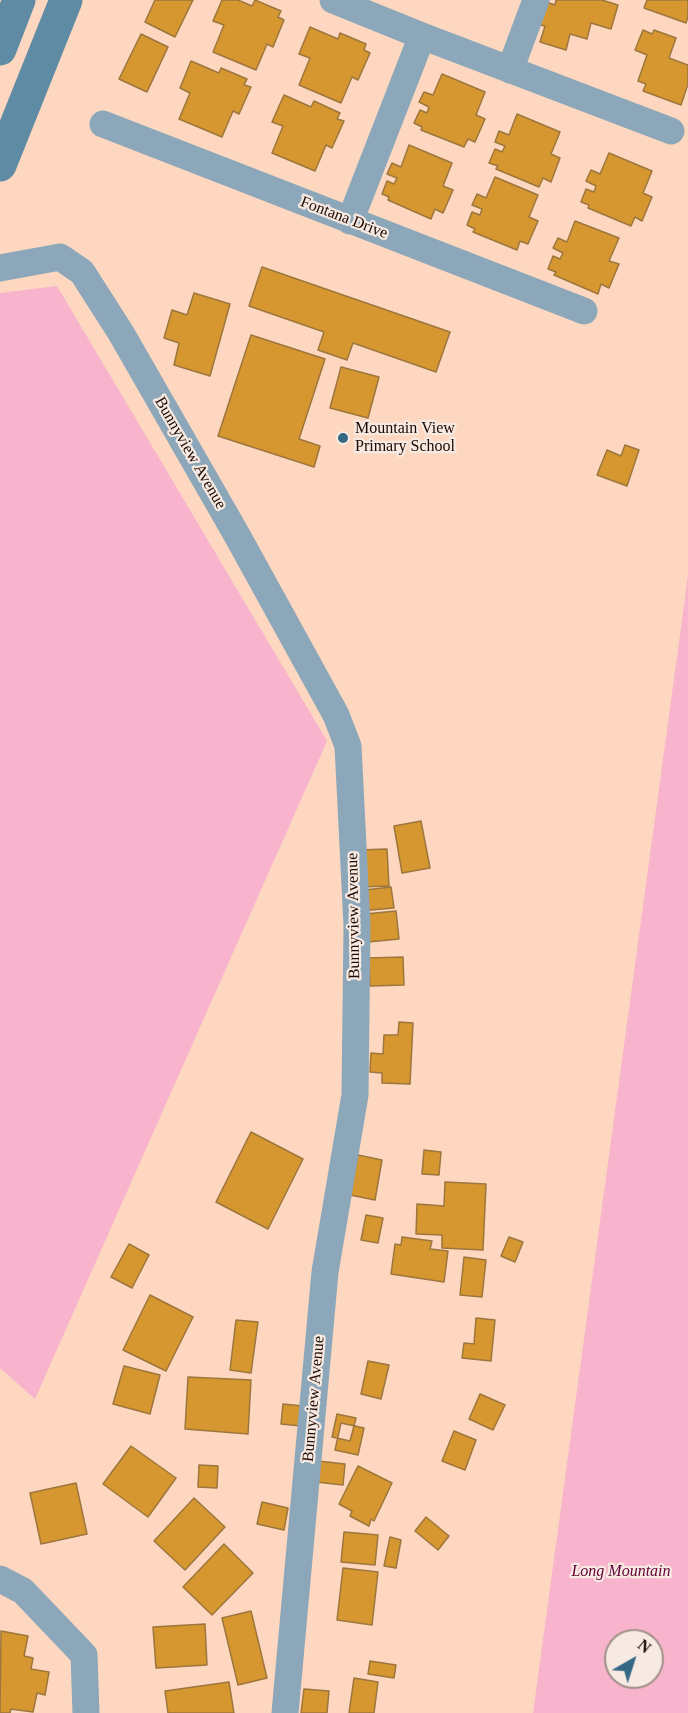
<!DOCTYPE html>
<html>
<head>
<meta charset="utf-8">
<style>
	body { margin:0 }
	#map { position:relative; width:688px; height:1713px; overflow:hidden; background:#fdd7bf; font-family:Georgia,serif }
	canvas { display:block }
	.north { position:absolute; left:604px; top:1629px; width:60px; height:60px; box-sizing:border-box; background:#f7eae2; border:2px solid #a09088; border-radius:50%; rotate:39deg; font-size:16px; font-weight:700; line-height:24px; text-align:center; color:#1d0900 }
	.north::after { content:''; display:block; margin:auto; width:21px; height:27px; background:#346884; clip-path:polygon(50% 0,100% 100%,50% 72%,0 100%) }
</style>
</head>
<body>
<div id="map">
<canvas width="688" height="1713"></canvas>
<div class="north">N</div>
</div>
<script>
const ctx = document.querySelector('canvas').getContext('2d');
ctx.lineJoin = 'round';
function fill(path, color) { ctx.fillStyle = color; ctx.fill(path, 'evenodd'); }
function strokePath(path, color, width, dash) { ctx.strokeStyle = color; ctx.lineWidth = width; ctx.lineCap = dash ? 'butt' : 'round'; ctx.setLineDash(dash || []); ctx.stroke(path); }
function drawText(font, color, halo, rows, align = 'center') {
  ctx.font = font + ' Georgia,serif'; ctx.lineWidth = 4.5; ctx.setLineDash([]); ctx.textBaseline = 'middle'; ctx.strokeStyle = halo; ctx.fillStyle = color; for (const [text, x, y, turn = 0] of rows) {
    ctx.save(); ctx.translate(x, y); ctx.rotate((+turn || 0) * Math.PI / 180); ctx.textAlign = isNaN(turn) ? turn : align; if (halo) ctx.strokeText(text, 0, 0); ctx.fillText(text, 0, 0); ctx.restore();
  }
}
fill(new Path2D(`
	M 57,286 L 327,741 L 35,1399 L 0,1368 L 0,293 Z
	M 688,576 L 688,1713 L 533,1713 ZM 616,1641 L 652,1641 L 652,1677 L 616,1677 Z`), '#f8b3cd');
const building = new Path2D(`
	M 155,0 L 193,0 L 175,37 L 145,22 Z
	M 222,0 L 238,0 L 252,6 L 255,0 L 281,11 L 278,17 L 284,20 L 273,47 L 267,44 L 256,70 L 213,52 L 224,25 L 213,21 Z
	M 556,0 L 602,0 L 618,5 L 611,29 L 591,23 L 587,39 L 570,34 L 566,50 L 540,42 L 545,26 L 540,25 L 546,2 L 555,5 Z
	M 647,0 L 688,0 L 688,17 L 686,23 L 644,8 Z
	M 310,27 L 338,39 L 340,33 L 366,44 L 364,50 L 370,53 L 358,80 L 352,77 L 341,103 L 299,85 L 310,58 L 299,54 Z
	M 643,30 L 652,34 L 654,30 L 676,38 L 669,58 L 688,65 L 688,84 L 681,105 L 643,91 L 646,84 L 638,81 L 647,55 L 635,50 Z
	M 141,34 L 168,47 L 147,92 L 119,79 Z
	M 191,61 L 219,73 L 221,68 L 247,79 L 244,85 L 251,87 L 239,114 L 233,111 L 222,137 L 179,119 L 190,93 L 180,88 Z
	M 442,74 L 485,92 L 476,115 L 485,119 L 475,142 L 468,139 L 464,147 L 421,130 L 422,127 L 414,123 L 420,110 L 427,113 L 429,107 L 419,102 L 424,92 L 433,95 Z
	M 284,95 L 311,107 L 314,101 L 340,113 L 337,119 L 344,121 L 332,148 L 326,145 L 315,171 L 272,153 L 283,126 L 272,122 Z
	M 517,114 L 560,132 L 551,154 L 560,158 L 551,182 L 543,178 L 539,187 L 496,169 L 498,166 L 489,163 L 495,149 L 502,152 L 505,146 L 495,142 L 499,131 L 509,135 Z
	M 409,145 L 452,163 L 443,186 L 453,190 L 443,213 L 435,209 L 431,219 L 388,200 L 389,197 L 382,194 L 387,181 L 394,184 L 397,178 L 387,174 L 392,163 L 401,167 Z
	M 609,153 L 652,171 L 643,193 L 652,197 L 642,221 L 635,217 L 631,226 L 588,208 L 589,205 L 581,202 L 586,189 L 594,192 L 596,186 L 586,181 L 591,170 L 600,174 Z
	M 495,177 L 538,195 L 529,217 L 538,221 L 528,244 L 520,241 L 517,250 L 473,232 L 475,229 L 467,225 L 472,212 L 480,215 L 482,209 L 472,205 L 477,194 L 486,198 Z
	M 575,221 L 619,238 L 609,261 L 619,264 L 609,288 L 601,284 L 598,294 L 554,275 L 556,272 L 548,269 L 553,256 L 560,259 L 563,253 L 553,248 L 558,238 L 567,242 Z
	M 262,267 L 450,332 L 436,372 L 353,343 L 347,360 L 318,350 L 324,332 L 249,306 Z
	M 194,293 L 230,304 L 210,376 L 174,365 L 179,343 L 164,338 L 172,310 L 187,315 Z
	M 251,335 L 325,359 L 299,439 L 320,446 L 314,467 L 218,436 Z
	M 341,367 L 379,377 L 368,418 L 330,408 Z
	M 625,445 L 639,450 L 627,486 L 597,475 L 607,450 L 621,456 Z
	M 421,821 L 430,868 L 402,873 L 394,826 Z
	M 387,849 L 389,886 L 360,887 L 358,850 Z
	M 391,887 L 394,908 L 359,911 L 356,891 Z
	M 396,911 L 399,939 L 368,942 L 365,914 Z
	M 403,957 L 404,985 L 370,986 L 369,958 Z
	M 399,1022 L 413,1023 L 410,1084 L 382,1083 L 382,1073 L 370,1072 L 371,1053 L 383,1054 L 384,1035 L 398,1035 Z
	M 251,1132 L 303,1159 L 268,1229 L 216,1202 Z
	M 424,1150 L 441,1152 L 439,1175 L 422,1174 Z
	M 358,1155 L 382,1160 L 375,1200 L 350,1195 Z
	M 445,1182 L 486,1184 L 483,1250 L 442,1248 L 442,1235 L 416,1234 L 417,1204 L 444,1206 Z
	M 366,1215 L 383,1218 L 378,1243 L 361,1240 Z
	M 402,1237 L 432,1241 L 430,1249 L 448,1251 L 444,1282 L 391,1274 L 395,1244 L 401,1245 Z
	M 509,1237 L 523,1242 L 515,1262 L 501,1256 Z
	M 129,1244 L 149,1255 L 132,1288 L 111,1277 Z
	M 464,1257 L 486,1260 L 482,1297 L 460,1295 Z
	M 150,1295 L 193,1317 L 166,1371 L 123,1350 Z
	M 476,1318 L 495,1320 L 491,1361 L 462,1358 L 464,1343 L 474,1344 Z
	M 236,1320 L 258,1322 L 251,1373 L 230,1370 Z
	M 368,1361 L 389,1365 L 381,1399 L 361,1394 Z
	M 124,1366 L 160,1375 L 150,1414 L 113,1404 Z
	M 188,1377 L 251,1380 L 248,1434 L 185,1429 Z
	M 480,1394 L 505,1405 L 493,1430 L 469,1419 Z
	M 283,1404 L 303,1406 L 301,1426 L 281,1424 Z
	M 337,1414 L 356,1418 L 350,1441 L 332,1437 Z
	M 341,1423 L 364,1428 L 358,1455 L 335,1450 Z
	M 454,1431 L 476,1440 L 465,1470 L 442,1461 Z
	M 131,1446 L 176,1478 L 148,1517 L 103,1484 Z
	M 318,1461 L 345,1464 L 343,1485 L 316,1482 Z
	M 199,1465 L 218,1466 L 217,1488 L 198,1487 Z
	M 358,1466 L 392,1483 L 374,1521 L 371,1519 L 369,1526 L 350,1516 L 352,1511 L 339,1504 Z
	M 76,1483 L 87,1534 L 41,1544 L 30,1493 Z
	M 194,1498 L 225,1527 L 185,1570 L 154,1541 Z
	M 262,1502 L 288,1508 L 284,1530 L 257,1524 Z
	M 426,1517 L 449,1536 L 438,1550 L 415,1531 Z
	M 344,1532 L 378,1535 L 375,1565 L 341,1562 Z
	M 390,1537 L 401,1540 L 396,1568 L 384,1566 Z
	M 224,1544 L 253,1573 L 212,1615 L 183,1587 Z
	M 343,1568 L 378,1572 L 372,1625 L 337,1620 Z
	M 251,1611 L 267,1678 L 238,1685 L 222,1618 Z
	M 205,1624 L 207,1665 L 156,1668 L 153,1627 Z
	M 1,1631 L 28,1636 L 24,1656 L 33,1658 L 31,1669 L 49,1672 L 45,1695 L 37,1693 L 33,1712 L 11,1709 L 10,1713 L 0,1713 Z
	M 370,1661 L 396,1665 L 394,1678 L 368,1674 Z
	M 354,1678 L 378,1682 L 374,1713 L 349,1713 Z
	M 229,1682 L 234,1713 L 168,1713 L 165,1691 Z
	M 304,1689 L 329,1691 L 327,1713 L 301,1713 Z`);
fill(building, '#d69730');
strokePath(building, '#9d763d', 1.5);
strokePath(new Path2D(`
	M 333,0 L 422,36 L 671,131
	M 510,70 L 536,0
	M 103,124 L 584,311
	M 350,221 L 422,36
	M 0,268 L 60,257 L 82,272 L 121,333 L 238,537 L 336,715 L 348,746 L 357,925 L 355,1095 L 325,1272 L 285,1713
	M 0,1579 L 23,1591 L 84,1655 L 86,1713`), '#8ba7b9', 27);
strokePath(new Path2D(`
	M 0,49 L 19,0
	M 0,165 L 66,0`), '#608ba4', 33);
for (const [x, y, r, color] of [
	[343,438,6,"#346884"]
]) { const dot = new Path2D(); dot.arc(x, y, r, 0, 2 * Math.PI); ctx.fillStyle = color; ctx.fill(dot); strokePath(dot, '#f7eae2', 2); }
drawText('16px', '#1d0900', '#f7eae2', [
	["Fontana Drive",344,218,21],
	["Bunnyview Avenue",190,453,60],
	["Bunnyview Avenue",354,916,-91],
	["Bunnyview Avenue",314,1399,-85]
]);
drawText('16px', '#1d0900', '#f7eae2', [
	["Mountain View",355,429],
	["Primary School",355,447]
], 'left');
drawText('italic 16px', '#610036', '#f7eae2', [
	["Long Mountain",621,1572]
]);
</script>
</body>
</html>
